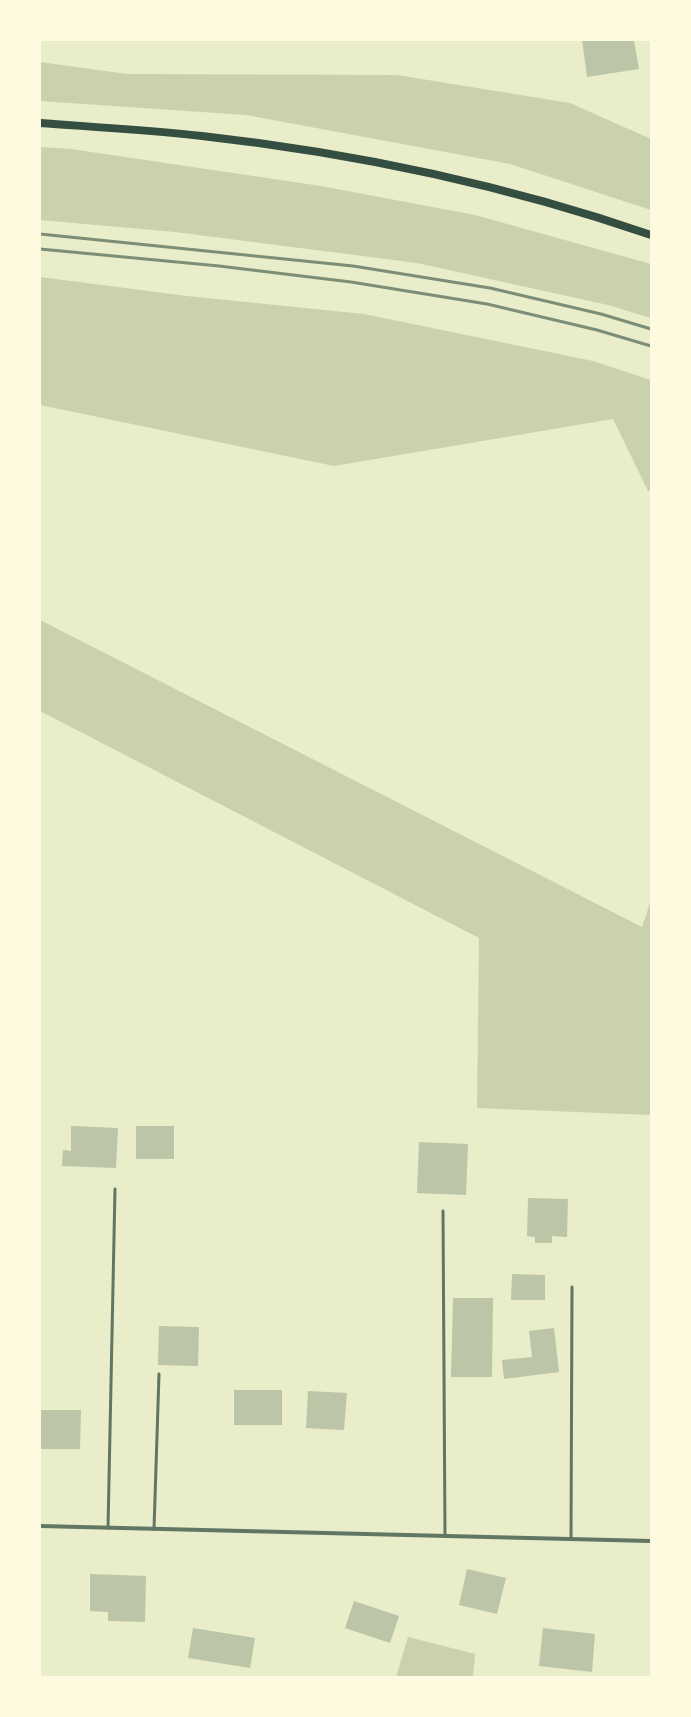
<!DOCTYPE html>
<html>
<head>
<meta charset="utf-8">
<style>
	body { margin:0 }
	#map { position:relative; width:691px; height:1717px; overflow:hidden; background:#e9edc9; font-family:"IBM Plex Sans",sans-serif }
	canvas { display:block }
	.frame { position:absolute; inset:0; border:41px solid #fefae0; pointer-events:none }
</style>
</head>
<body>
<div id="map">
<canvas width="691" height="1717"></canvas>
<div class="frame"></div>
</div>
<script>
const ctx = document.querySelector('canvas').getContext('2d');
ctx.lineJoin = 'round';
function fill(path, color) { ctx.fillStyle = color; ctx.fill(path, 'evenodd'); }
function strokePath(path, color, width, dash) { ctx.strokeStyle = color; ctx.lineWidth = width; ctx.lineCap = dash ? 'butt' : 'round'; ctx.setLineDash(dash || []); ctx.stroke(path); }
fill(new Path2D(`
	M 40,62 L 127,74 L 397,75 L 570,103 L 651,139 L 651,210 L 510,164 L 246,115 L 40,101 Z
	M 40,147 L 71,149 L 321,186 L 475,215 L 651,264 L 651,318 L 608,305 L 417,263 L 175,232 L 40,220 Z
	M 40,277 L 187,296 L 364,314 L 593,361 L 651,380 L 651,491 L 648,491 L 613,419 L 334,466 L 40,405 Z
	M 40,620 L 642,927 L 651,900 L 651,1115 L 477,1108 L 479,938 L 40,711 Z
	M 408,1637 L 475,1654 L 473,1677 L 396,1677 Z`), '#cad2ad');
fill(new Path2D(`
	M 582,40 L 634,40 L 639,69 L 587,77 Z
	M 71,1126 L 118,1128 L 116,1168 L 62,1166 L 63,1150 L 71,1151 Z
	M 136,1126 L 174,1126 L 174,1159 L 136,1159 Z
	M 419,1142 L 468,1144 L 466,1195 L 417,1193 Z
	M 528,1198 L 568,1199 L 567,1237 L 552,1236 L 552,1243 L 535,1243 L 535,1237 L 527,1236 Z
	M 512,1274 L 545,1275 L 545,1300 L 511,1300 Z
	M 453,1298 L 493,1298 L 492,1377 L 451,1377 Z
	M 159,1326 L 199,1327 L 198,1366 L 158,1365 Z
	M 554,1328 L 559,1372 L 504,1379 L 502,1360 L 532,1357 L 529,1331 Z
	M 234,1390 L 282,1390 L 282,1425 L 234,1425 Z
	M 308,1391 L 347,1393 L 344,1430 L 306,1428 Z
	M 40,1410 L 81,1410 L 80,1449 L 40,1449 Z
	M 467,1569 L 506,1578 L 497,1614 L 459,1605 Z
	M 90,1574 L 146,1576 L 145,1622 L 108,1621 L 108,1612 L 90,1611 Z
	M 354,1601 L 399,1616 L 390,1643 L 345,1628 Z
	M 193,1628 L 255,1638 L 250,1668 L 188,1658 Z
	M 543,1628 L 595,1634 L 592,1672 L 539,1666 Z`), '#bcc5a7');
strokePath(new Path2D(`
	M 443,1211 L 445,1536
	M 108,1528 L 115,1189
	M 154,1529 L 159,1374
	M 571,1539 L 572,1287`), '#617663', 3);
strokePath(new Path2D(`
	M 40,1526 L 651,1541`), '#617663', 4);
strokePath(new Path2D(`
	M 40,123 C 94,127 148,130 202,136 C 355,153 506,185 651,235`), '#344e41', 8);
strokePath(new Path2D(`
	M 40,234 L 353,266 L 490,288 L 601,314 L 651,329
	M 40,249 L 219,266 L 351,282 L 487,304 L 597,330 L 651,346`), '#7c8e77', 3);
</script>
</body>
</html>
